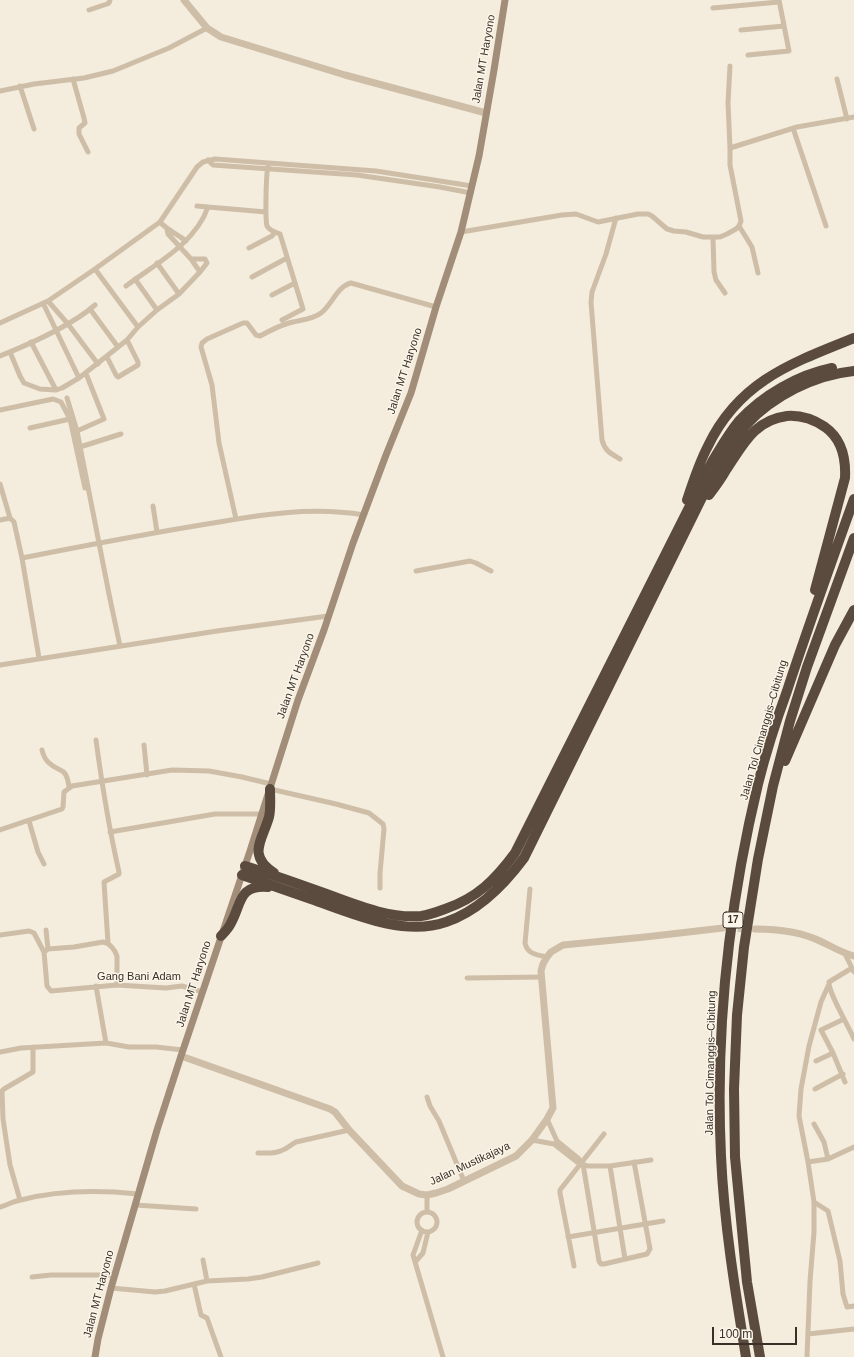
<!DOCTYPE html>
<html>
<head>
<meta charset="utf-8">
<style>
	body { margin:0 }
	#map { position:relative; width:854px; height:1357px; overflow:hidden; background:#f4ecdc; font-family:Arial,sans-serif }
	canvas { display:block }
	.scale { position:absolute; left:712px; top:1327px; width:85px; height:18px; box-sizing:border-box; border:2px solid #3a3028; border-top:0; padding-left:5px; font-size:12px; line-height:14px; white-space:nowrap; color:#3a3028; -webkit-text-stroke:3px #fbf6e9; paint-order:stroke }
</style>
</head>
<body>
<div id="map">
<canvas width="854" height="1357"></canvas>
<div class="scale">100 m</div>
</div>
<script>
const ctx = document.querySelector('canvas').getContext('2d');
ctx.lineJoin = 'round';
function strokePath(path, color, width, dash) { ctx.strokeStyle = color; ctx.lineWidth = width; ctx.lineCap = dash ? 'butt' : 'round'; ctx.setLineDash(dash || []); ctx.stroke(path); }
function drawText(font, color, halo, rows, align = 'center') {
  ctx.font = font + ' Arial,sans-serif'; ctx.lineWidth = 3; ctx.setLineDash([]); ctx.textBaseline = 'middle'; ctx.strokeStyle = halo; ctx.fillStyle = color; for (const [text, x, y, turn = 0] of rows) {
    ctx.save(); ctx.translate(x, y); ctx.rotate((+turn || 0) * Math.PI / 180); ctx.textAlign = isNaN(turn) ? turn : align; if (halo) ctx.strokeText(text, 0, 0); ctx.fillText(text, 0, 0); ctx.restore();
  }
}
strokePath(new Path2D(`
	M 727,928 L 750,929`), '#cfc6b8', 7, [7, 3.5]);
strokePath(new Path2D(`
	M 713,8 L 779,2
	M 89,10 L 107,4 L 109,3 L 110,0
	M 741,30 L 784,26
	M 748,55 L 789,51 L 779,0
	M 73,79 L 84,118 L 85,123 L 79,128 L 79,134 L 88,152
	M 837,79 L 847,119
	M 20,86 L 34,129
	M 0,91 L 34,84 L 84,78 L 113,71 L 169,48 L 207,28
	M 793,128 L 826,226
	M 730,148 L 728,103 L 730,66
	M 208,160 L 213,165 L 357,175 L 440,187 L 471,193
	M 268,166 C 266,174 265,220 267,226 C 270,231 275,232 280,234 L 303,309 L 282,320
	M 197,206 L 208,207
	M 616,218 L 606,254 L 592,292 L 591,302 L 602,440 C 605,451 610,453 620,459
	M 160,222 C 167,230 177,234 186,241
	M 739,226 L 752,247 L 758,273
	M 167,229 L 168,234 L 191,259 L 200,272
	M 461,232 L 562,215 L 576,214 L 598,222 L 638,214 L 648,214 L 652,216 L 667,229 L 674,231 L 686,232 L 703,237 L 720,237 L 727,234 L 736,229 L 739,226 L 741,221 L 730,165 L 730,148 L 797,127 L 854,117
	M 713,238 L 714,272 L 716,280 L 725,293
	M 249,248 L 272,236 L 275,232
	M 157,263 L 179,294
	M 95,269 L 138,327
	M 252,277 L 287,258
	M 135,279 L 157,310
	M 126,286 C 155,264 195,244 208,207 L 266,212
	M 272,295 L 295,283
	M 48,301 L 68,324 L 98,364
	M 43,303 L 79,378
	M 90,309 L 118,347
	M 0,323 L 48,301 L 95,269 L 160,222 L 197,167 L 203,162 L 215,159 L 376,171 L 472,186
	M 31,342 L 56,390
	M 10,352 L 20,376 L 24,383 L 40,389 L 56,390 L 62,388 L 79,378 L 127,340 L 138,327 L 157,310 L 179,294 L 200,272 L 207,263 L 205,259 L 191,259
	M 0,356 C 30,344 71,326 95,305
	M 107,357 L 116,375 L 118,377 L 138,365 L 138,362 L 127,340
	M 67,398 L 77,431 L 109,594 L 120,646
	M 0,410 L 53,399 L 61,402 L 70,419 L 85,488
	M 30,428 L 70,419
	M 77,431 L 104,419 L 87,376
	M 80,447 L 121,434
	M 0,484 L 10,518
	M 153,506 L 157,532
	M 236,519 L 219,443 L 212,385 L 201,347 L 202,343 L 207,339 L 243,323 L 247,323 L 256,335 L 260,336 C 269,331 279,326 289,323 C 299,320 312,320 321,313 C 333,304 336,287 351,283 L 436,307
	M 0,520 L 10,518 L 14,522 L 22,558 L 39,658
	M 22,558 C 83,546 145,534 207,524 C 259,515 310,506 364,515
	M 416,571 L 470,561 L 476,563 L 491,571
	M 0,665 L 217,631 L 328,616
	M 96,740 C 102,785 109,828 119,872 L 119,874 L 104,882 L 108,943
	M 144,745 L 147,775
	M 42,750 C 43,754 45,759 48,762 C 60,774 66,765 69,787
	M 270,789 L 336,804 L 369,813 L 383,824 L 384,829 L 380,873 L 380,888
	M 29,821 L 38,852 L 44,864
	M 0,830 L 62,809 L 63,807 L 64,792 L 72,786 L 172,770 L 209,771 L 242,777 L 271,784
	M 110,832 L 215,814 L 262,814
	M 530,889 L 525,943 C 527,954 537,955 547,957
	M 46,930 L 48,949
	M 0,935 L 29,931 L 34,933 L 44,952 L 47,986 L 51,991 L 117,985 L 166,988 L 182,986 L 203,992
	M 44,952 L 48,949 L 74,947 L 103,942 C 110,943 115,950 117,956 L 117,985
	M 845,954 L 854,972
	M 852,968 L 829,982 C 828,992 849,1027 854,1039
	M 467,978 L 542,977
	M 96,986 L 106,1043
	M 844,1019 L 821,1030 L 833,1053 L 845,1082
	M 0,1052 L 21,1048 L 106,1043 L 129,1047 L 156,1047 L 183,1050
	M 816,1061 L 833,1053
	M 815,1089 L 843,1074
	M 427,1097 L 430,1106 L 439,1121 L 464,1181
	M 547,1119 L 557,1141 L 579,1159 L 580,1162
	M 814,1124 L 824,1142 L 828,1159
	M 532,1140 L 554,1144 L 577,1162 L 588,1166 L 610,1166 L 651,1160
	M 258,1153 C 267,1153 277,1154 285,1149 C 289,1147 292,1144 296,1142 L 349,1130
	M 808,1162 L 828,1159 L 854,1147
	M 583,1164 L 599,1261 L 601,1264 L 604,1264 L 647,1254 L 650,1249 L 634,1162
	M 610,1166 L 625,1259
	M 427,1195 L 427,1211
	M 20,1200 L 10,1165 L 3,1119 L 2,1091 L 4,1089 L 33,1072 L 33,1047
	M 814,1202 L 828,1211 L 840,1261 L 843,1294 L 847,1307 L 854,1306
	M 135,1205 L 196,1209
	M 0,1207 C 7,1205 14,1201 21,1200 C 59,1190 99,1190 138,1194
	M417 1222a10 10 0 1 1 20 0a10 10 0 1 1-20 0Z
	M 422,1230 L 413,1255 L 443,1357
	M 568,1237 L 663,1221
	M 203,1260 L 207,1281
	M 416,1261 L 423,1253 L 428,1232
	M 574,1266 L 560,1193 L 560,1190 L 604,1134
	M 32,1277 L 51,1275 L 115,1275
	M 194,1284 L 201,1315 L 207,1318 L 221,1357
	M 111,1288 L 155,1292 L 165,1291 L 207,1281 L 248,1279 L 262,1277 L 318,1263
	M 808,1334 L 854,1329
	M 807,1357 L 810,1281 L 814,1232 L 814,1202 L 808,1162 L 799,1116 L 801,1089 L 809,1046 L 821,1002 L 829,984`), '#cebea7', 5);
strokePath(new Path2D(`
	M 184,0 L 207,28 L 221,37 L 345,75 L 486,113
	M 755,929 C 777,929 799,931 820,941 C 831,946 842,953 854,956
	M 181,1056 L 330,1109 L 335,1112 L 349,1130 L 402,1186 L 419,1194 L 427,1195 L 436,1193 L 448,1189 L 516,1156 L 532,1140 L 547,1119 L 553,1108 L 541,971 L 543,964 L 547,957 L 551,952 L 563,945 L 645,937 L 723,928`), '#cebea7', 7);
strokePath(new Path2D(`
	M 95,1357 L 98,1339 L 111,1288 L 157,1130 L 181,1056 L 250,851 L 298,700 L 324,630 L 353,543 L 386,455 L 411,393 L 436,307 L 461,232 L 479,156 L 494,70 L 505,0`), '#a28d78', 7);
strokePath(new Path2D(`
	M 709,495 C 715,487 721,479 726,470 C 743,445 754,420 787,416 C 801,415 813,419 825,427 C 842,439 846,458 845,478 L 815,590
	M 687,500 C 693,482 699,463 708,446 C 739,381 792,363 854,338
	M 785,761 L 835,645 L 854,610
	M 270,789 C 270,798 271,809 269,817 C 262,841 247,855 274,873
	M 245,866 C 271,874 296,883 321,892 C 352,903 387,919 421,916 C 429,915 437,912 445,909 C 477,898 495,880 515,853 L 713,460 C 721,447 729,433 739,421 C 763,395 798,375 832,368
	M 242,875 C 265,883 288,891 311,899 C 351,913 403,937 446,922 C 479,911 504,885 524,858 L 719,463 C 727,450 735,437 746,425 C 773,396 814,375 854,371
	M 221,936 C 225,932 229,928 231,923 C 242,903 238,885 268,887
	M 746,1357 C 735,1290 724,1223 721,1156 C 715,1031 729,905 758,784 C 766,752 776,721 787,691 C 808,627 831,563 854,499
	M 760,1357 L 747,1282 L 735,1157 L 734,1089 L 737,1015 L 744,947 L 758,859 L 773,786 L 790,721 L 807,667 L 854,538`), '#5b4b3e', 10);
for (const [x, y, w] of [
	[733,920,20]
]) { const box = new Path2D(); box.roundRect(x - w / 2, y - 8, w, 16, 3); ctx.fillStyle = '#fbf6e9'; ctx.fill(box); strokePath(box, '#3a3028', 1); }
drawText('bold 10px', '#3a3028', null, [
	["17",733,920]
]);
drawText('11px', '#3a3028', '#fbf6e9', [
	["Jalan MT Haryono",484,59,-80],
	["Jalan MT Haryono",405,371,-72],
	["Jalan MT Haryono",296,676,-70],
	["Jalan Tol Cimanggis–Cibitung",764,730,-74],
	["Gang Bani Adam",139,977],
	["Jalan MT Haryono",194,984,-72],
	["Jalan Tol Cimanggis–Cibitung",711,1063,-89],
	["Jalan Mustikajaya",470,1164,-25],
	["Jalan MT Haryono",99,1294,-75]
]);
</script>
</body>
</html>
